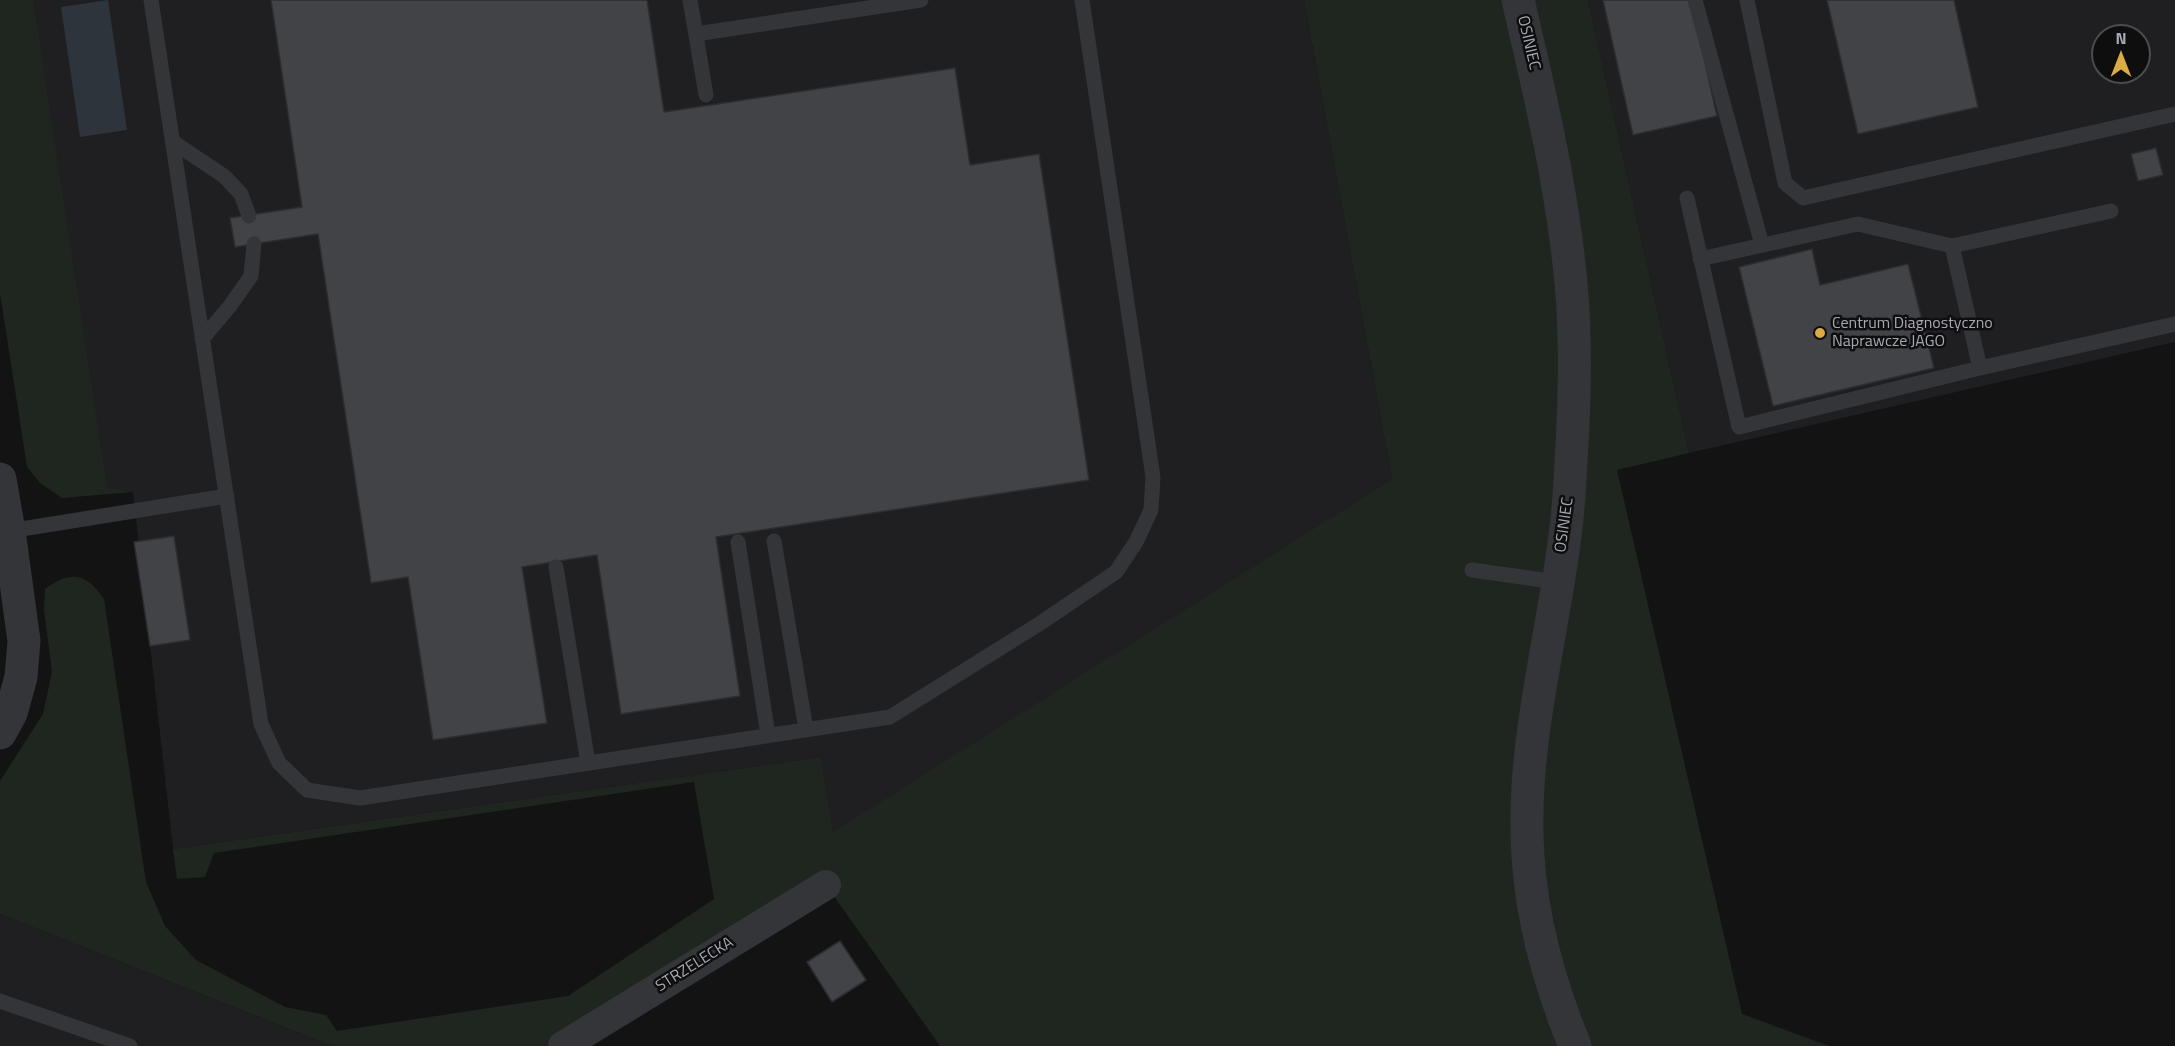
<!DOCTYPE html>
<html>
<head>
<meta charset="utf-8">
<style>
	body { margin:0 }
	#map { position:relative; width:2175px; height:1046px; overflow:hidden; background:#131314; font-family:"Titillium Web",sans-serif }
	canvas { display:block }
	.north { position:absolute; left:2091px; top:24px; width:60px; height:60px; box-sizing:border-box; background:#0e0e0f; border:2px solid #4b4c51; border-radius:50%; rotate:0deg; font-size:16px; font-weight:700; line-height:24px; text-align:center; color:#a6a9b3 }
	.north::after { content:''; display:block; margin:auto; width:21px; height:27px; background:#dbac44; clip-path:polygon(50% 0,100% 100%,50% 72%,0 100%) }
</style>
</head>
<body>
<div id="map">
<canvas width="2175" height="1046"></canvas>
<div class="north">N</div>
</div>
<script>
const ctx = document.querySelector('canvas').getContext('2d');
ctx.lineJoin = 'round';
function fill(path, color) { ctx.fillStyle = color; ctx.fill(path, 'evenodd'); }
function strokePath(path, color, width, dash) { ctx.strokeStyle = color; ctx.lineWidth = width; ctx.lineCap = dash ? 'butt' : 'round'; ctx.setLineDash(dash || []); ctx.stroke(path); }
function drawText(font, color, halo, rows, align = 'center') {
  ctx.font = font + ' "Titillium Web",sans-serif'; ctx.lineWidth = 5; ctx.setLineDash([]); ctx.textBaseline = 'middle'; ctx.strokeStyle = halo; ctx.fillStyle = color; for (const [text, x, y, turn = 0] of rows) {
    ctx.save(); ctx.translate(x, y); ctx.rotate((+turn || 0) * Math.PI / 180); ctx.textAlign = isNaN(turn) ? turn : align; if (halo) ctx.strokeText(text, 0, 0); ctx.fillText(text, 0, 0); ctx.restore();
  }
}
fill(new Path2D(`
	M 31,0 L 1304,0 L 1392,479 L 833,833 L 821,757 L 173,849 L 133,492 L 103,490 Z
	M 1588,0 L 2175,0 L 2175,342 L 1689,453 ZM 2103,36 L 2139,36 L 2139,72 L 2103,72 Z
	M 0,914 L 332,1046 L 0,1046 Z`), '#1f1f21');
fill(new Path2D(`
	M 0,0 L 33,0 L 107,488 L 133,492 L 62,498 L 40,483 L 27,467 L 0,293 Z
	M 1304,0 L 1588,0 L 1689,453 L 1617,470 L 1742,1014 L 1829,1046 L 940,1046 L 826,885 L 563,1046 L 332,1046 L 0,914 L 0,781 L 43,714 L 52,672 L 44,610 L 45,589 C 72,570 86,573 104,599 L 146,882 L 165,926 L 196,960 L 285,1007 L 326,1015 L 337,1031 L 568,996 L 714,899 L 694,782 L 214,853 L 205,877 L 177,879 L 173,849 L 821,757 L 833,832 L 1392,479 Z`), '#1f2620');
fill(new Path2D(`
	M 108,0 L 127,130 L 80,137 L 61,7 Z`), '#2d343b');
const building = new Path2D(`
	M 271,0 L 647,0 L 664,112 L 955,68 L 970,165 L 1039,154 L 1089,480 L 716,537 L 740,696 L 621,714 L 597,555 L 522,567 L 547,723 L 433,740 L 408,577 L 371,583 L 318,234 L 235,247 L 230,218 L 302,207 Z
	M 1603,0 L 1691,0 L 1717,116 L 1633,135 Z
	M 1827,0 L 1954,0 L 1978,107 L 1858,134 Z
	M 2156,148 L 2163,175 L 2138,181 L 2131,154 Z
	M 1812,249 L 1820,285 L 1908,264 L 1934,368 L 1773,406 L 1739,267 Z
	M 174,536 L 190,640 L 150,646 L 134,542 Z
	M 840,941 L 866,980 L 832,1002 L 807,962 Z`);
fill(building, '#424347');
strokePath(building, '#2d2d30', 1.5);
strokePath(new Path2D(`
	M 151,0 L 261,724 L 279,763 L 307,790 L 360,798 L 890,717 L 1039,624 L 1116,572 L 1136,542 L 1151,510 L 1153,477 L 1082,0
	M 690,0 L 706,95
	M 1695,0 L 1762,245
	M 1747,0 L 1785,183 L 1803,198 L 2175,114
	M 696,34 L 921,0
	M 173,142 L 224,176 L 241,194 L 249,216
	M 1687,198 L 1739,427 L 1980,368 L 2175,324
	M 1952,246 L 2111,211
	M 1700,259 L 1858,224 L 1952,246 L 1980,368
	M 202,339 L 230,306 L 251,276 L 254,244
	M 9,531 L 227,496
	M 774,541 L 806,729
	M 738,542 L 768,735
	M 556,567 L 588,763
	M 1472,570 L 1557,582
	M 0,1001 L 130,1046`), '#343538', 15);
strokePath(new Path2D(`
	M 563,1046 L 826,885`), '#343538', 30);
strokePath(new Path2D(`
	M 1518,0 C 1540,94 1562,187 1571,283 C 1577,348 1574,415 1570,480 C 1564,605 1519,730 1528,856 C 1532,922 1550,985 1575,1046
	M 0,479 L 9,531 L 24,641 L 21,677 L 11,713 L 0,733`), '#343538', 33);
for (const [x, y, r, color] of [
	[1820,333,6,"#dbac44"]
]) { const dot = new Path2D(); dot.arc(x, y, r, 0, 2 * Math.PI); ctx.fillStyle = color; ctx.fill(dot); strokePath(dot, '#0e0e0f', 2); }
drawText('16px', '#a6a9b3', '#0e0e0f', [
	["OSINIEC",1528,43,77],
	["OSINIEC",1565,525,-82],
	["STRZELECKA",695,965,-32]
]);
drawText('16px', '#a6a9b3', '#0e0e0f', [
	["Centrum Diagnostyczno",1832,324],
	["Naprawcze JAGO",1832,342]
], 'left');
</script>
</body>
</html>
